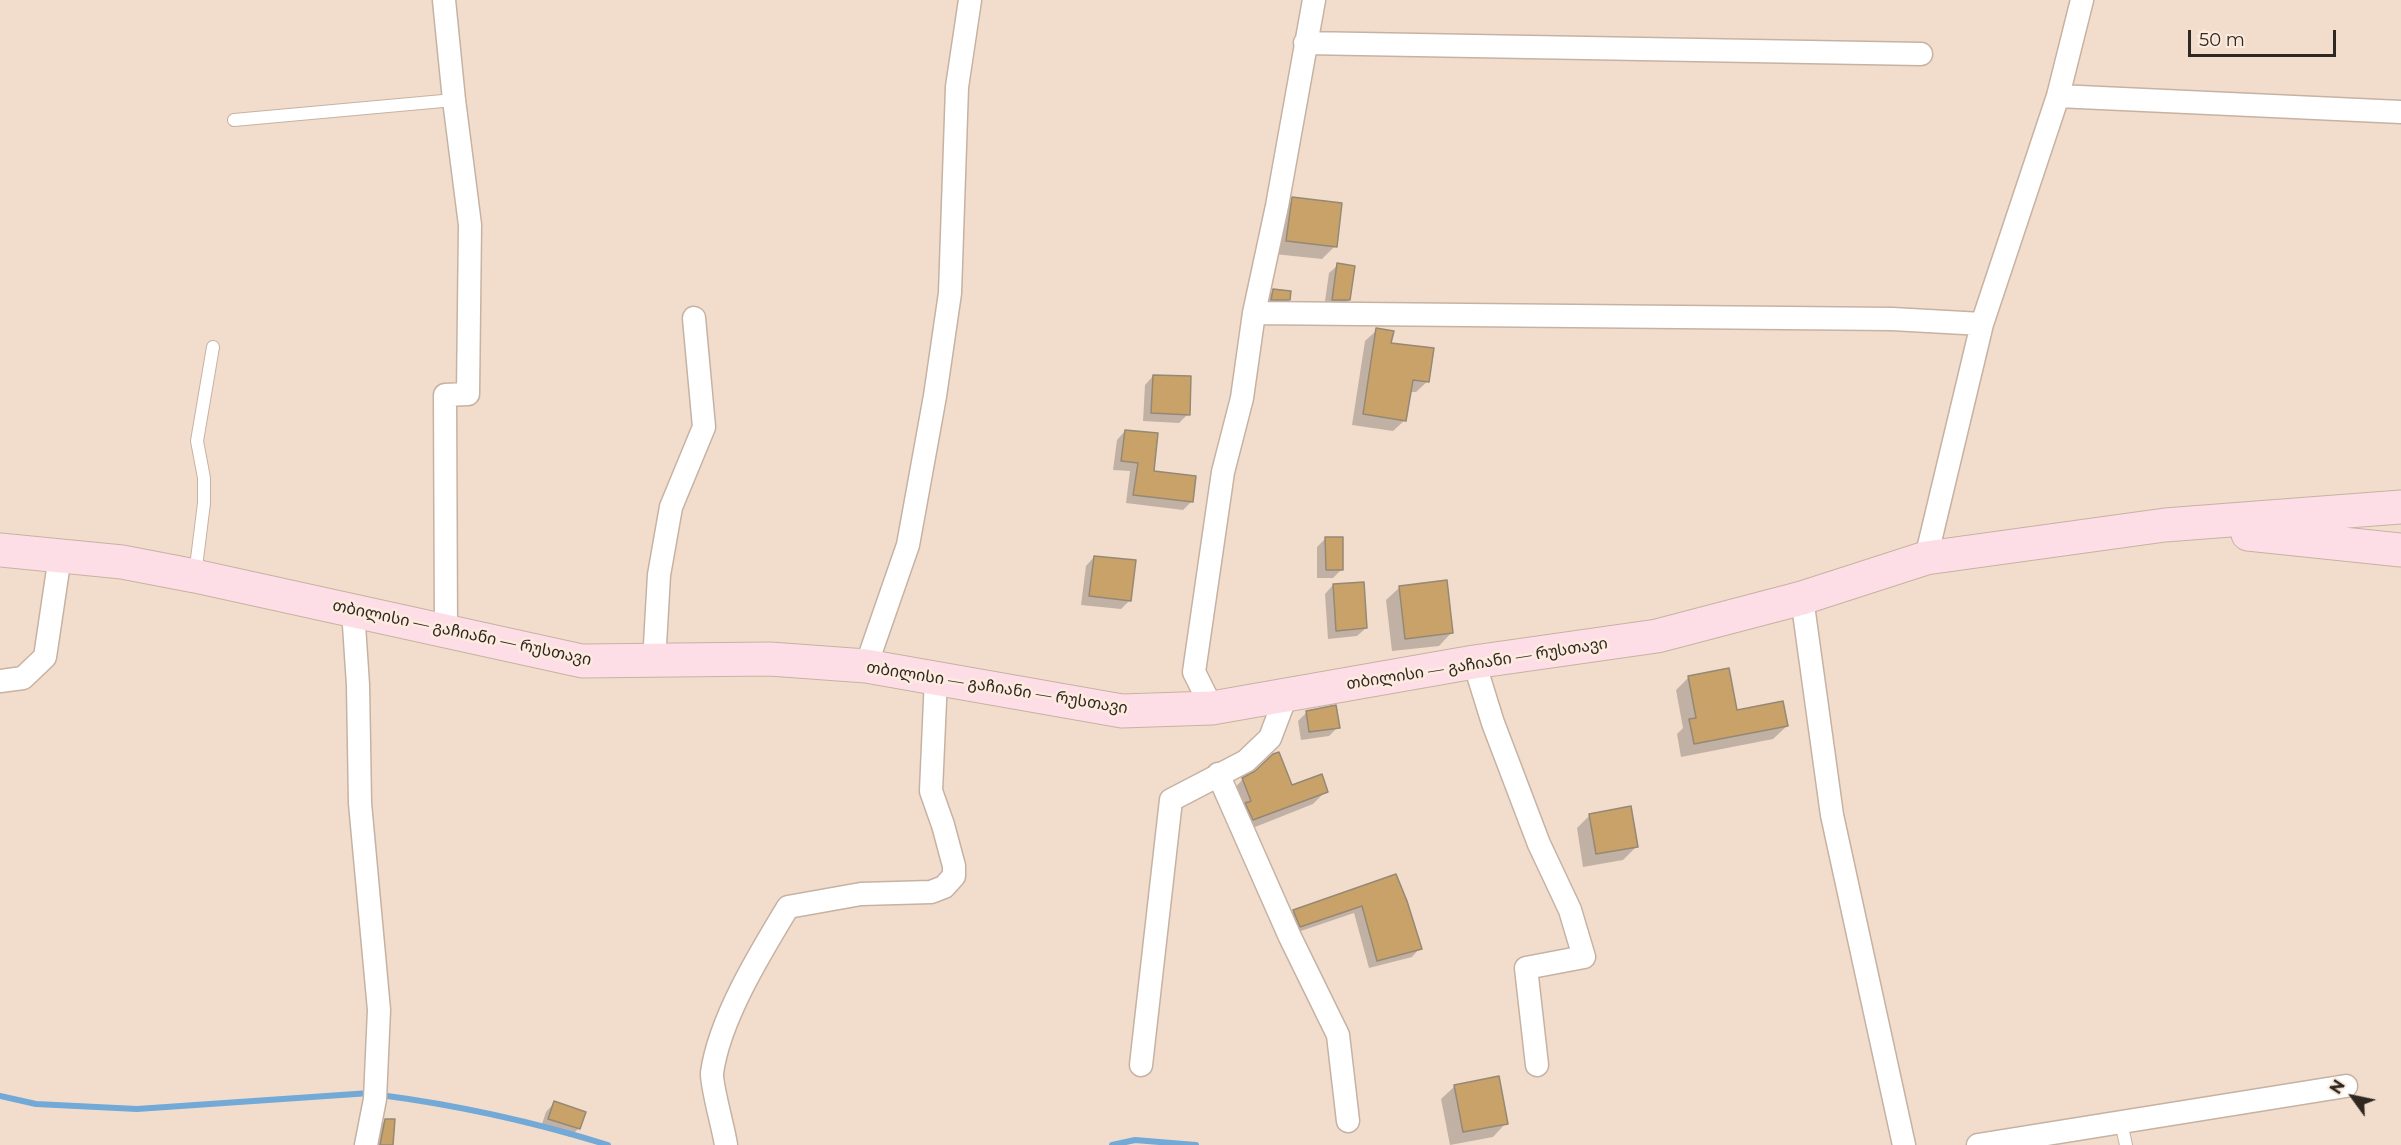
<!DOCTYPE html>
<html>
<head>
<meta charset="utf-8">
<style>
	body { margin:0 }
	#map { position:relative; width:2401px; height:1145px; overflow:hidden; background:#f2ddcd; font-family:Montserrat,sans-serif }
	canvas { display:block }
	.north { position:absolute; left:2323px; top:1067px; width:60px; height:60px; -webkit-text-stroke:4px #fcebde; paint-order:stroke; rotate:303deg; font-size:16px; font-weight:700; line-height:24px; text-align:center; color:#2f2721 }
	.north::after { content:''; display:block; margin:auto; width:21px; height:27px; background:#2f2721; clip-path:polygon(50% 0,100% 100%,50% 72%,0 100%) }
	.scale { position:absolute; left:2188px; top:30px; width:148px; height:27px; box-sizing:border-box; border:3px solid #2f2721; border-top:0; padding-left:8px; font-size:18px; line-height:21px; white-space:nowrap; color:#2f2721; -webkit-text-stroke:4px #fcebde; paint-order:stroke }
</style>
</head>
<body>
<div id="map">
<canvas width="2401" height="1145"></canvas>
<div class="north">N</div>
<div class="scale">50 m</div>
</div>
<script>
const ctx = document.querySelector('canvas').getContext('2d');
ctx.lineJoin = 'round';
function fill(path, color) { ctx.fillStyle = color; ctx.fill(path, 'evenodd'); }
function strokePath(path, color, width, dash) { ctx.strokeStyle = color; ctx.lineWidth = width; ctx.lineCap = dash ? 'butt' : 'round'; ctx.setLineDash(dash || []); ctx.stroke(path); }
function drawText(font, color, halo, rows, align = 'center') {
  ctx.font = font + ' Montserrat,"Noto Sans Georgian",sans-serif'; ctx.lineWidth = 5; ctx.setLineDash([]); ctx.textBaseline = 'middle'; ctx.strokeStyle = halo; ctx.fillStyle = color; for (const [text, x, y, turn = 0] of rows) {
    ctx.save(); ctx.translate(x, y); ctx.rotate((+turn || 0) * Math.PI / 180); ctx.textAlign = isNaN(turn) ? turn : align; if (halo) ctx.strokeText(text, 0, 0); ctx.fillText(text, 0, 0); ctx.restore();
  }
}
fill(new Path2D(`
	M 1293,199 L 1335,246 L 1322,259 L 1274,254 L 1280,212 Z
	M 1338,265 L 1349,300 L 1340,308 L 1324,308 L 1329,273 Z
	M 1274,290 L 1289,299 L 1280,308 L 1263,308 L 1265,299 Z
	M 1377,330 L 1428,381 L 1416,392 L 1409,392 L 1405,420 L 1393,431 L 1352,425 L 1365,341 Z
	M 1153,376 L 1188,414 L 1179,423 L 1143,421 L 1145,385 Z
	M 1125,431 L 1152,472 L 1192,501 L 1183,510 L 1126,503 L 1130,471 L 1113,470 L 1117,440 Z
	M 1325,539 L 1342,569 L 1333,578 L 1317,578 L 1317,547 Z
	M 1094,557 L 1130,600 L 1121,609 L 1081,605 L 1086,566 Z
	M 1333,585 L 1366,628 L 1357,636 L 1328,639 L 1325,594 Z
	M 1400,587 L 1452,632 L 1439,646 L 1392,651 L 1386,600 Z
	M 1689,677 L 1736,712 L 1787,726 L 1773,739 L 1681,757 L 1677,734 L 1683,728 L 1676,690 Z
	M 1307,712 L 1338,727 L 1329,736 L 1301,740 L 1298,721 Z
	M 1243,779 L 1326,791 L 1313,804 L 1240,833 L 1230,793 Z
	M 1590,815 L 1637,846 L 1623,860 L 1583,867 L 1577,828 Z
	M 1395,875 L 1420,948 L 1412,957 L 1369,968 L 1354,913 L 1292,934 L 1285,919 L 1294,911 Z
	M 1455,1086 L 1506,1123 L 1493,1137 L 1450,1145 L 1441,1099 Z
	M 554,1103 L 579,1128 L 570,1137 L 541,1127 L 546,1112 Z
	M 386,1120 L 392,1145 L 370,1145 L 373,1132 Z`), '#0003');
strokePath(new Path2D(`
	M 380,1095 C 457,1105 534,1122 608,1145
	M 0,1096 L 36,1104 L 137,1109 L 370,1093
	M 1112,1145 L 1135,1140 L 1196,1145`), '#73a9d7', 6);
const building = new Path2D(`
	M 1292,197 L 1342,203 L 1337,247 L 1286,241 Z
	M 1337,263 L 1355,266 L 1350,300 L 1332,300 Z
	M 1273,289 L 1291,291 L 1290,300 L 1271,300 Z
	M 1376,328 L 1394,331 L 1391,343 L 1434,348 L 1429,382 L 1413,380 L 1406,421 L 1363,414 Z
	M 1153,375 L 1191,376 L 1190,415 L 1151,413 Z
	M 1125,430 L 1158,433 L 1154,471 L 1196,476 L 1193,502 L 1133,495 L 1138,463 L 1121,461 Z
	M 1325,537 L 1343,537 L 1343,570 L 1326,570 Z
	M 1094,556 L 1136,560 L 1131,601 L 1089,596 Z
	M 1447,580 L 1453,633 L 1405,639 L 1399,586 Z
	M 1364,582 L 1367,628 L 1336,631 L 1333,584 Z
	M 1729,668 L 1737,710 L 1783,701 L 1788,726 L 1694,744 L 1689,719 L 1696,718 L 1688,676 Z
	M 1336,705 L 1340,728 L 1309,732 L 1306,711 Z
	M 1279,752 L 1292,785 L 1322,774 L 1328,792 L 1253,820 L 1245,803 L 1251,801 L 1242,778 L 1255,771 L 1273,754 Z
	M 1631,806 L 1638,847 L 1596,854 L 1589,814 Z
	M 1396,874 L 1407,901 L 1422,949 L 1377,961 L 1362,906 L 1300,927 L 1293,910 Z
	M 1499,1076 L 1508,1124 L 1463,1132 L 1454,1085 Z
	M 554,1101 L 586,1112 L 580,1129 L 548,1119 Z
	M 385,1119 L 395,1119 L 393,1145 L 380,1145 Z`);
fill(building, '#c8a268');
strokePath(building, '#958875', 1.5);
const service = new Path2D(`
	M 234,120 L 454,100
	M 195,575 L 204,503 L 204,478 L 197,441 L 213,347
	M 2121,1122 L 2126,1145`);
const minor = new Path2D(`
	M 444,0 L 454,100 L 470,225 L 468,394 L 445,395 L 446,632
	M 1305,43 L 1921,54
	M 2058,96 L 2401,112
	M 1254,313 L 1892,319 L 1982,324 L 1926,558
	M 1982,324 L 2058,96 L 2082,0
	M 1802,598 L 1832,815 L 1904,1145
	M 353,610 L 358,685 L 360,803 L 379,1010 L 375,1099 L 366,1145
	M 654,662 L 659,575 L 671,507 L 704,427 L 694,318
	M 1474,662 L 1493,723 L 1539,844 L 1570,910 L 1584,957 L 1526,968 L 1537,1065
	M 866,666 L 908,545 L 935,396 L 950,293 L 957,87 L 970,0
	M 0,681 L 23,678 L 45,657 L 60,556
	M 1212,708 L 1194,672 L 1223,472 L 1242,398 L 1254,313 L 1277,206 L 1314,0
	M 1218,774 L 1290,937 L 1338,1035 L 1348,1121
	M 1141,1065 L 1171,800 L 1246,761 L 1270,738 L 1286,696
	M 726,1145 C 724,1130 711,1085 712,1073 C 719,1020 760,953 788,907 L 861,894 L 931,892 L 944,887 L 954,876 L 954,866 L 943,825 L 931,791 L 936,678
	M 1978,1145 L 2346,1086`);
const secondary = new Path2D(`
	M 2248,534 L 2401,550
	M 0,550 L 122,562 L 195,576 L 582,661 L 770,659 L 866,666 L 1122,711 L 1212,708 L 1474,662 L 1657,636 L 1802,598 L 1926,558 L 2165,525 L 2401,507`);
strokePath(service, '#c6b2a3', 14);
strokePath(minor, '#c6b2a3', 25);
strokePath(secondary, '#c6b2a3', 35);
strokePath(service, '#fff', 12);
strokePath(minor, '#fff', 22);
strokePath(secondary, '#fedee6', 33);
drawText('16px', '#2f2721', '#fcebde', [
	["თბილისი — გაჩიანი — რუსთავი",462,633,12],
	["თბილისი — გაჩიანი — რუსთავი",1477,664,-9],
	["თბილისი — გაჩიანი — რუსთავი",997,688,9]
]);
</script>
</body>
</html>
